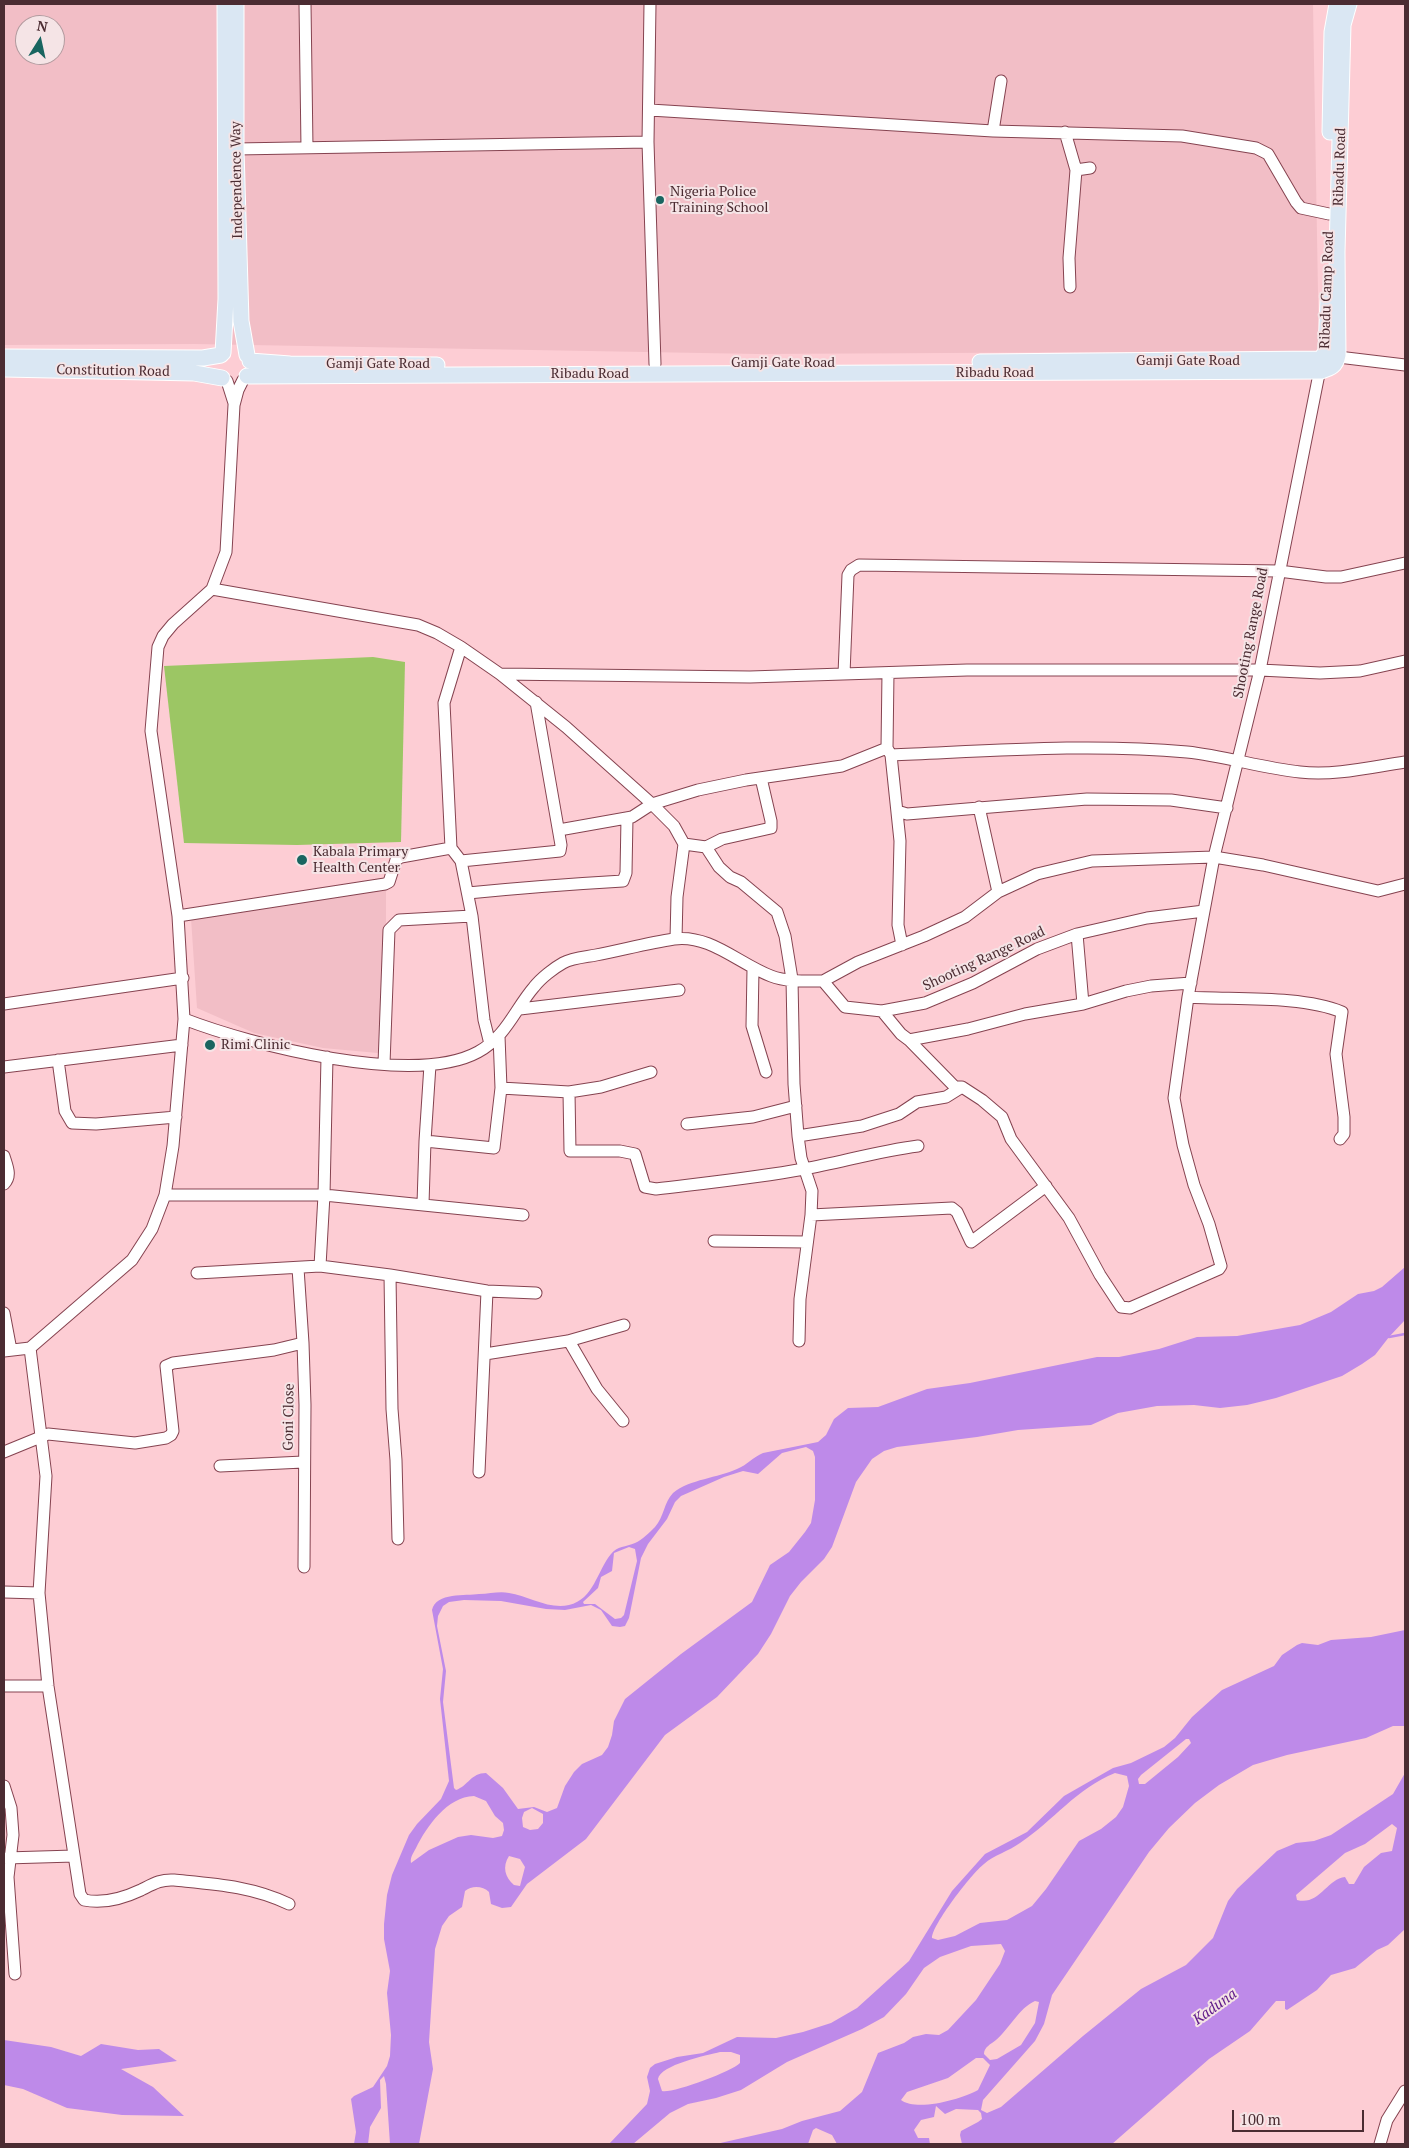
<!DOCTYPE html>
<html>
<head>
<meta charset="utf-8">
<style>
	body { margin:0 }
	#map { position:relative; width:1409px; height:2148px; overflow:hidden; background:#fdcdd4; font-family:"PT Serif",serif }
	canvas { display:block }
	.frame { position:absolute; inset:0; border:5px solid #4b2c32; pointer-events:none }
	.north { position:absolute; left:15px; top:15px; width:50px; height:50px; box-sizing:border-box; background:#f5e4e6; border:1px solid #b19a9e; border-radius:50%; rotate:10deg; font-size:14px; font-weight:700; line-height:20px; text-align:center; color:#4b2c32 }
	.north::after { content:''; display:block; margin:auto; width:18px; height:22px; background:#196560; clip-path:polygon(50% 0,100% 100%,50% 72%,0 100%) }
	.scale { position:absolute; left:1232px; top:2110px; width:132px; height:22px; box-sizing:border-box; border:2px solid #4b2c32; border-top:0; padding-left:6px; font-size:15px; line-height:18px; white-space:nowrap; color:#4b2c32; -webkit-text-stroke:4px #f5e4e6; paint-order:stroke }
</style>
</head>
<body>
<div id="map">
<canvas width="1409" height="2148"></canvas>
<div class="frame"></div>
<div class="north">N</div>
<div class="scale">100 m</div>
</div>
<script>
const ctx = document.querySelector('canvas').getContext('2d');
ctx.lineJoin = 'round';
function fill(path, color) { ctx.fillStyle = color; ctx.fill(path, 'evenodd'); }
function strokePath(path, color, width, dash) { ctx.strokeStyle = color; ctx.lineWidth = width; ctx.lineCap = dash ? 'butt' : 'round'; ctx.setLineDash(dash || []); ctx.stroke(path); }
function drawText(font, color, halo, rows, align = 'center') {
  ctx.font = font + ' "PT Serif",serif'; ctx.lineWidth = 4; ctx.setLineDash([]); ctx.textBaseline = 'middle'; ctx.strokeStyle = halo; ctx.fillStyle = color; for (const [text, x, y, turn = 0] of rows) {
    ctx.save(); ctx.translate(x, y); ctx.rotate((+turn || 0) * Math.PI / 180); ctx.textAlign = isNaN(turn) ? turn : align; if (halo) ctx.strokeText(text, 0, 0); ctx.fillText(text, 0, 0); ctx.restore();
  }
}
fill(new Path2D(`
	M 4,4 L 1313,4 L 1319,351 L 758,354 L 194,344 L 4,345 ZM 25,25 L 55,25 L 55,55 L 25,55 Z
	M 386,889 L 386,954 L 378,1053 L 323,1048 L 254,1033 L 197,1008 L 191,918 Z`), '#f2bec6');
fill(new Path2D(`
	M 373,657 L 405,662 L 401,842 L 297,845 L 184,843 L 164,666 Z`), '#9cc664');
fill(new Path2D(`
	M 1405,1267 L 1405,1320 L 1389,1337 L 1375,1355 L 1362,1364 L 1342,1376 L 1276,1398 L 1247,1405 L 1220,1408 L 1194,1405 L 1157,1406 L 1118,1413 L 1091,1425 L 1018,1430 L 977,1437 L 897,1447 L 884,1451 L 872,1459 L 856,1482 L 832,1547 L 824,1559 L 801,1582 L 790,1596 L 771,1634 L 758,1654 L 717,1697 L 665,1735 L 586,1839 L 527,1884 L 511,1907 L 502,1908 L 491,1904 L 489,1892 C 483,1886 472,1885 465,1891 L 462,1907 L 449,1916 L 442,1926 L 435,1949 L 429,2042 L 433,2069 L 419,2144 L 390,2144 L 386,2084 L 384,2076 L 380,2080 L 381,2108 L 370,2127 L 368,2144 L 354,2144 L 356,2132 L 351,2099 L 354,2096 L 373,2087 L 387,2066 L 390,2056 L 391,2035 L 387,1993 L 390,1971 L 384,1939 L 384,1924 L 387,1895 L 392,1875 L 409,1835 L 417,1824 L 441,1799 L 449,1781 L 440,1699 L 443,1669 L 432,1610 C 436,1592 466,1596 479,1594 C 490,1594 499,1591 509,1593 C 528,1596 550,1610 569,1605 C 594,1599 597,1571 611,1554 C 617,1546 626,1547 635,1543 C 642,1540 650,1532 655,1527 C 664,1517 664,1502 673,1493 C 690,1479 718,1478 737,1469 C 747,1465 753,1457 763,1453 L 818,1442 L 826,1435 L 834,1419 L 848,1408 L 878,1407 L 927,1389 L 970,1383 L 1097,1357 L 1119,1357 L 1159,1349 L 1197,1337 L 1237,1336 L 1300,1325 L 1331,1312 L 1358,1294 L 1374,1291 L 1382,1287 ZM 806,1447 L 813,1451 L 815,1457 L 815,1500 L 811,1523 L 805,1532 L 789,1552 L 770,1565 L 752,1602 L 681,1654 L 625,1699 L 614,1721 L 612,1735 L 608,1747 L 602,1755 L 582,1764 L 574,1772 L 565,1786 L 557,1808 L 547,1812 L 534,1807 L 518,1809 L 503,1788 L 486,1773 C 471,1773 468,1786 456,1790 L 454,1788 L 443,1702 L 446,1671 L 437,1626 L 438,1616 L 443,1606 L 449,1602 L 464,1600 L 501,1601 L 546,1609 L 565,1610 L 591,1605 L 601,1610 L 612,1626 L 620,1627 L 625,1626 L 629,1618 L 641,1558 L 648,1544 L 667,1519 L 675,1502 L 681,1496 L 724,1477 L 743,1471 L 758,1474 L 782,1453 ZM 629,1547 L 635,1549 L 637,1561 L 624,1615 L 621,1618 L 615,1619 L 595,1604 L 584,1604 L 583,1602 L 598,1588 L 601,1577 L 612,1571 L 614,1553 ZM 474,1796 L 486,1801 L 495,1816 L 503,1823 L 504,1830 L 502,1836 L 493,1838 L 471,1835 L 458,1837 L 429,1850 L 411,1863 C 410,1857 413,1854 416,1848 C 427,1826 447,1797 474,1796 ZM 532,1808 L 543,1814 L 543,1823 L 538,1829 L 530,1830 L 523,1827 L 522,1818 L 524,1812 ZM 509,1856 L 520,1859 L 525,1867 L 520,1886 L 514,1885 C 505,1877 502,1867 509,1856 Z
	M 1405,1630 L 1405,1726 L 1393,1726 L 1366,1738 L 1287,1755 L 1253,1765 L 1219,1785 L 1195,1803 L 1169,1828 L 1149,1852 L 1052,1995 L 1044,2024 L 1035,2041 L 983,2100 L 981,2110 L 987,2113 L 1001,2107 L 1083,2036 L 1141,1989 L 1186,1965 L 1213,1938 L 1228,1901 L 1237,1889 L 1277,1851 L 1296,1843 L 1314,1841 L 1331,1835 L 1393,1794 L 1405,1773 L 1405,1929 L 1388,1945 L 1377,1950 L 1355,1968 L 1331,1975 L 1317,1990 L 1287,2010 L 1285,2009 L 1285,2001 L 1276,2001 L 1250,2031 L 1209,2059 L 1112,2144 L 962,2144 L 960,2135 L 961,2131 L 978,2122 L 982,2119 L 981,2113 L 978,2110 L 956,2109 L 945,2114 L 936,2106 L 934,2117 L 921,2120 L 914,2130 L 918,2138 L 929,2138 L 930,2144 L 837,2144 L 832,2135 L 816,2128 L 813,2130 L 808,2144 L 716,2144 L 782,2129 L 802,2121 L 840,2111 L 862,2092 L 878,2053 L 904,2043 L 913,2037 L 926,2034 L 939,2035 L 948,2030 L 976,2000 L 1000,1964 L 1005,1951 L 1001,1944 L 971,1946 L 940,1957 L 924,1968 L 906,1994 L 884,2017 L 862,2029 L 787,2062 L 741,2090 L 716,2098 L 688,2104 L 670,2113 L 633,2144 L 609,2144 L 647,2104 L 650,2091 L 647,2077 L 650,2068 L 655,2064 L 677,2057 L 703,2053 L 737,2037 L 776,2038 L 803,2032 L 831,2023 L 857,2008 L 909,1961 L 952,1891 L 985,1854 L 1027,1832 L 1064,1796 L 1113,1768 L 1131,1763 L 1164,1747 L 1175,1738 L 1192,1717 L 1222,1690 L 1274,1666 L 1282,1655 L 1297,1645 L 1302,1643 L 1318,1645 L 1331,1640 L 1371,1637 ZM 1186,1739 L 1189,1739 L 1191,1743 L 1178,1757 L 1145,1784 L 1139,1784 L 1138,1779 L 1141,1775 ZM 1115,1773 L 1127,1776 L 1129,1786 L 1123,1807 L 1116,1817 L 1101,1829 L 1079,1841 L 1046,1889 L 1032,1906 L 1007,1920 L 980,1923 L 955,1936 L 938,1940 L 932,1938 C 932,1925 972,1873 984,1864 C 994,1855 1009,1851 1020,1843 C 1053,1821 1077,1788 1115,1773 ZM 1392,1824 L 1397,1828 L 1392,1851 L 1381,1853 L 1364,1867 L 1354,1884 L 1349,1884 L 1345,1877 C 1327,1879 1319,1906 1297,1900 L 1296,1895 L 1345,1853 L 1365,1844 ZM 1035,2001 L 1039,2002 L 1035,2023 L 1021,2045 L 997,2059 L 990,2060 L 984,2054 C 984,2047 991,2044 996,2040 C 1010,2028 1019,2008 1035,2001 ZM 720,2052 L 731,2052 L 740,2055 L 740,2063 C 731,2072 671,2094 662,2091 L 658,2079 C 660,2065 707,2055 720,2052 ZM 976,2058 L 983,2058 L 990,2065 L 978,2090 C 962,2099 917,2112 901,2100 L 907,2092 L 948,2078 Z
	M 4,2040 L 51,2047 L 81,2056 L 101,2044 L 138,2050 L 159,2049 L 177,2061 L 121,2069 L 153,2087 L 184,2116 L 122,2115 L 67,2108 L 23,2089 L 4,2085 Z`), '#be8ae9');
strokePath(new Path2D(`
	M 1389,1337 L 1405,1334`), '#be8ae9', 2.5);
const minor = new Path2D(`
	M 305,4 L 307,148
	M 650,4 L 648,142 L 655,364
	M 650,110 L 993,131 L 1182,136 L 1256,148 L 1268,154 L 1296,202 L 1301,208 L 1329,214
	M 993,131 L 1001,81
	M 1065,132 L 1076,170 L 1069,258 L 1070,287
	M 236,149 L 648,142
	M 1076,170 L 1090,168
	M 1330,356 L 1405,365
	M 227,381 L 234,403
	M 212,589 L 418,625 L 437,633 L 461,647 L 500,674 L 566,727 L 652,804 L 674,826 L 684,844 L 677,897 L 676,939
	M 461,647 L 444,703 L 451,848 L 461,861 L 472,916 L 484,1020 L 490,1044
	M 888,673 L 887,748 L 891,755 L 900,841 L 898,925 L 902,945
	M 500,674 L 750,677 L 967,670 L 1260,670 L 1320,673 L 1360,671 L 1405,661
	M 844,674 L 848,575 L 851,570 L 859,565 L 1279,571 L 1326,577 L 1341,577 L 1405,563
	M 891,755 C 989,751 1089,743 1187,752 C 1225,756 1262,768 1300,772 C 1335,776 1371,767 1405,762
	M 979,807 L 998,892
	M 897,811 L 907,814 L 1087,799 L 1171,800 L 1227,808
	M 559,830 L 632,817 L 652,804 L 698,790 L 746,780 L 842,766 L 887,748
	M 684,844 L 706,847 L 719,867 L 730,877 L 741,882 L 777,912 L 785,936 L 792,979 L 794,1084 L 798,1136 L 801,1158 L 812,1191 L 811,1215 L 800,1299 L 799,1341
	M 706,847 L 722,839 L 771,828 L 771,821 L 761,778
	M 461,861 L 560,851 L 561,845 L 536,702
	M 468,893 C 519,888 571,884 623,881 L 626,873 L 627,818
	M 178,916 L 385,884 L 389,882 L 396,860 L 401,857 L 451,848
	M 1077,934 L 1083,1004
	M 753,969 L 752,1026 L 766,1072
	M 823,981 L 858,962 L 924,936 L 965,917 L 998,892 L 1037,874 L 1092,861 L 1214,857 L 1263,865 L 1378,891 L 1405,884
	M 1188,997 C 1233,1000 1301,995 1342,1012 L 1336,1054 L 1344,1117 L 1344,1134 L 1340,1139
	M 4,1004 L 183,978
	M 520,1009 L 679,990
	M 882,1011 L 901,1034 L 909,1040 L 955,1087 L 962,1087 L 982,1100 L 1002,1117 L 1011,1139 L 1069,1218 L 1100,1275 L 1121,1307 L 1130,1308 L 1219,1269 L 1221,1266 L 1209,1224 L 1194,1185 L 1183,1145 L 1174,1098 L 1188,997 L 1204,911
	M 184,1019 C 251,1045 414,1087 478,1052 C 506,1037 515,1009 534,987 C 541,978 554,968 563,963 C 572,958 586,957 596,955 C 622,950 648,943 674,939 C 710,934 739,964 771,976 C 786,982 807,981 823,981 L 845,1007 L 882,1011 L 925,1003 L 973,983 L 1037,949 L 1077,934 L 1147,918 L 1204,911 L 1214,857 L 1260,670 L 1321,364
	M 909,1040 L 968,1029 L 1025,1014 L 1083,1004 L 1126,991 L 1151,986 L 1191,983
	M 58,1060 L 65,1111 L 72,1123 L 96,1124 L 176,1117
	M 384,1064 L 389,930 L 399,920 L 472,916
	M 4,1067 L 182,1045
	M 501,1088 L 569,1092 L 601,1087 L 651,1072
	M 569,1092 L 570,1151 L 620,1151 L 635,1154 L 645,1187 L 656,1189 C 705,1183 755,1178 804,1169 C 842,1162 879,1151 918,1146
	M 687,1124 L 753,1117 L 796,1106
	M 798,1136 L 862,1126 L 899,1114 L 917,1102 L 946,1097 L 962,1087
	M 425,1141 L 494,1148 L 501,1088 L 499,1036
	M 4,1156 C 7,1166 12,1176 4,1184
	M 165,1195 L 324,1195 L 523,1215
	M 423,1204 L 425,1141 L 430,1065
	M 811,1215 L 952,1208 L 957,1212 L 971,1242 L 1046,1186
	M 714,1241 L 807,1242
	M 320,1266 L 324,1195 L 327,1057
	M 298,1268 L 303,1343 L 305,1405 L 304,1567
	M 197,1273 L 320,1266 L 390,1275 L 487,1291 L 536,1293
	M 390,1275 L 392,1409 L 396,1460 L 398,1539
	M 4,1313 L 11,1350
	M 569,1341 L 597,1389 L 623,1421
	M 30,1348 L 46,1476 L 39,1593 L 48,1686 L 80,1894 L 84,1900 C 103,1904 124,1898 141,1890 C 153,1884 161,1879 174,1880 C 214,1884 252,1886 289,1904
	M 4,1351 L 30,1348 L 132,1260 L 152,1229 L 165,1195 L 173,1146 L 184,1019 L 178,916 L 151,731 L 158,647 L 163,636 L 173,624 L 212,589 L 226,552 L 234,405 L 238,390 L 243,380
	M 485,1354 L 568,1341 L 624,1325
	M 4,1452 L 48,1434 L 135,1443 L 166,1438 L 171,1435 L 173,1431 L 166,1366 L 173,1363 L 274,1350 L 303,1343
	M 220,1466 L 303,1462
	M 479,1472 L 487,1291
	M 4,1592 L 39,1593
	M 4,1686 L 48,1686
	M 4,1786 L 11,1808 L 13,1835 L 8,1877 L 15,1974
	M 6,1858 L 74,1856
	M 1380,2144 L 1387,2120 L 1405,2091`);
const major = new Path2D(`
	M 236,4 L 236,149 L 241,321 L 247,355
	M 1330,132 L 1332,32 L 1337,4
	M 223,353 L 226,299 L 225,4
	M 4,357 L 203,358 L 221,355
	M 250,361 L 290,364 L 437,365
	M 980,362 L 1321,359 L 1326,351 L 1328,300
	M 4,369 L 194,373 L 222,378
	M 247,376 L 1321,371 C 1331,368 1336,366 1338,355 L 1337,252 L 1343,25 L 1349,4`);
strokePath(minor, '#854350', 13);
strokePath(major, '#fff', 17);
strokePath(minor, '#fff', 11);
strokePath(major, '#dae7f3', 15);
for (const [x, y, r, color] of [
	[660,200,5,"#196560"],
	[302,860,6,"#196560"],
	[210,1045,6,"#196560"]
]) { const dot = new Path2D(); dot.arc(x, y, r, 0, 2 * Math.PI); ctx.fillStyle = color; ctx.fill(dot); strokePath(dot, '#f5e4e6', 2); }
drawText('14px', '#4b2c32', '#f5e4e6', [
	["Ribadu Road",1340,167,-88],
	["Independence Way",237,180,-91],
	["Ribadu Camp Road",1327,290,-88],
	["Gamji Gate Road",1188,361],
	["Gamji Gate Road",783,363],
	["Gamji Gate Road",378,364],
	["Constitution Road",113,371,1],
	["Ribadu Road",995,373],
	["Ribadu Road",590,374],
	["Shooting Range Road",1251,633,-79],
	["Shooting Range Road",984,959,-25],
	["Goni Close",289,1417,-89]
]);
drawText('14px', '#4b2c32', '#f5e4e6', [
	["Nigeria Police",670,192],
	["Training School",670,208],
	["Kabala Primary",313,852],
	["Health Center",313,868],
	["Rimi Clinic",221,1045]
], 'left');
drawText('italic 15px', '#601b8b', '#f5e4e6', [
	["Kaduna",1215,2007,-36]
]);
</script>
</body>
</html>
